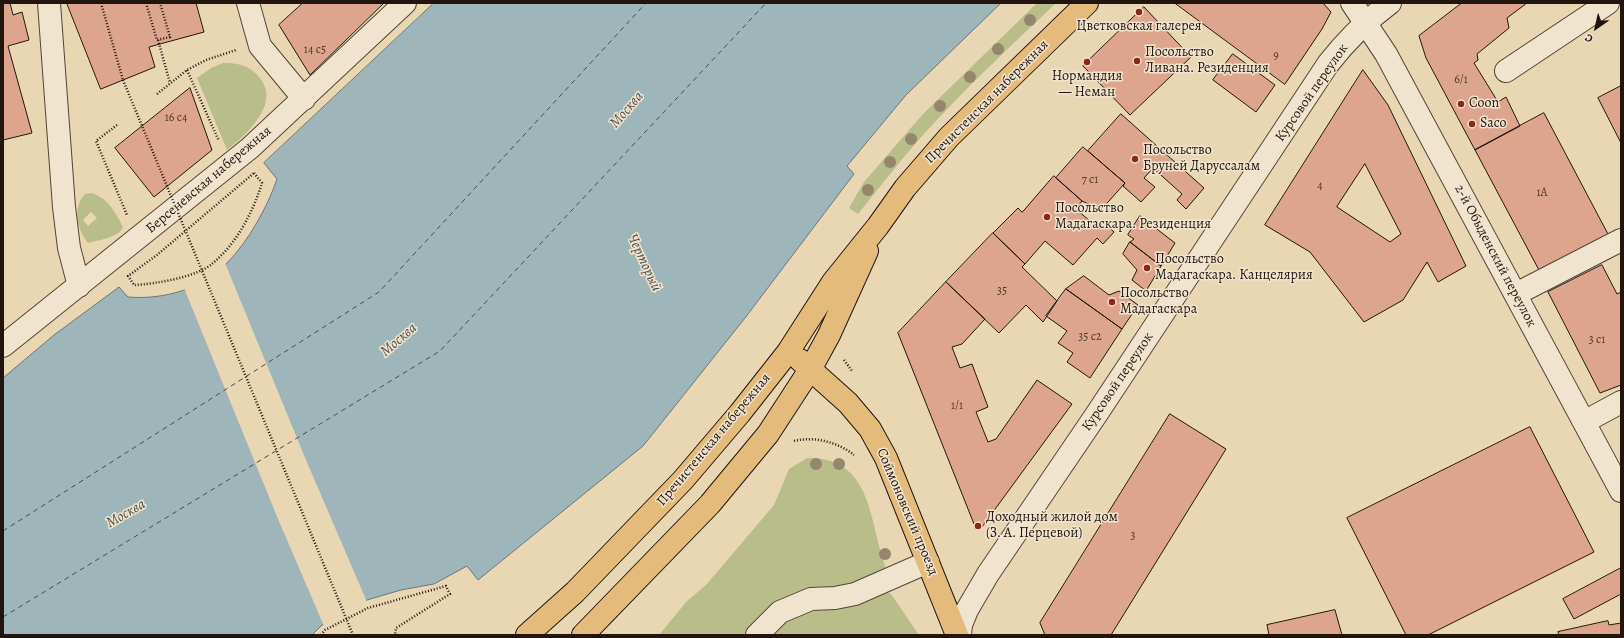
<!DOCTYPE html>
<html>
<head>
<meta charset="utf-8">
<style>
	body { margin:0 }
	#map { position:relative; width:1624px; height:638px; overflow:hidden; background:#e9d6b3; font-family:Alegreya,serif }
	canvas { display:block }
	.frame { position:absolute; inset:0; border:4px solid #22150f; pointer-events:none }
	.north { position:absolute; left:1576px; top:8px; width:40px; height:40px; -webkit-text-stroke:3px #f1e4ce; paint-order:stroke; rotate:214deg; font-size:11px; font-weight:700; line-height:16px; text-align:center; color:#22150f }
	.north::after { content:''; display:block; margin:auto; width:14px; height:18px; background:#22150f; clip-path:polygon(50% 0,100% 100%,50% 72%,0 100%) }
</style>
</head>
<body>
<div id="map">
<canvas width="1624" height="638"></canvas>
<div class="frame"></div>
<div class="north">С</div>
</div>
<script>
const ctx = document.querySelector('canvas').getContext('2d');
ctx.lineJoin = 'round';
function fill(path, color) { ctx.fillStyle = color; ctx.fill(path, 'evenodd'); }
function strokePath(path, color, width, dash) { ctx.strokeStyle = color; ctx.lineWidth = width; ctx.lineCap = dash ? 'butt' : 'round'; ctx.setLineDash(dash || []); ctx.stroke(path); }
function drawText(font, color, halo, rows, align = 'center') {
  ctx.font = font + ' Alegreya,serif'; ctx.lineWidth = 3; ctx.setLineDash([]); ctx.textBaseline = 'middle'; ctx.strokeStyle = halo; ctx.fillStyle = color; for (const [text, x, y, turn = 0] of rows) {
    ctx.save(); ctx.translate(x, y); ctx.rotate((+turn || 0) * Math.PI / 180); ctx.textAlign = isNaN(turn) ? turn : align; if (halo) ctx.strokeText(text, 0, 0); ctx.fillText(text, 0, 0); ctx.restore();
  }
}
fill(new Path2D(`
	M 1037,3 L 1056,3 C 1015,42 973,81 934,123 C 907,152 883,183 858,214 L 849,208 L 864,182 L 923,114 Z
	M 223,63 C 238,63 249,65 259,77 C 282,103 246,135 227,150 L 197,78 L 211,68 Z
	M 91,193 C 107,197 116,213 123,227 C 119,238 98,240 88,243 C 77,229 72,208 85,194 ZM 91,212 L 97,218 L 88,226 L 83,220 Z
	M 807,458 C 873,456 869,523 886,568 L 871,574 L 876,587 L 891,594 L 919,635 L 659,635 L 687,601 L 706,585 L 774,505 L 789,469 Z`), '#b9bd8a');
const water = new Path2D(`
	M 434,3 L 1001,3 L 906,95 L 847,166 L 854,174 L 745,318 L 643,446 L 478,580 L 467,566 L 434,584 L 401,590 L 367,600 L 322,625 L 312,635 L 3,635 L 3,378 L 54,335 L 119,287 L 128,297 C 163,300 203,289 227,263 C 248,242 268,206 277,179 L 264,163 Z`);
fill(water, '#9eb6b9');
strokePath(water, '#6c7675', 1);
fill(new Path2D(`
	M 225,263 L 306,460 L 367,602 L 324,626 L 278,519 L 184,288 L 203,279 Z`), '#e9d6b3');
strokePath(new Path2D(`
	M 3,531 L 379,292 L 646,3
	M 3,617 L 440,351 L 766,3`), '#4d4d4a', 1, [5, 4]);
const building = new Path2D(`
	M 3,3 L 10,3 L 13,15 L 22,12 L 29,40 L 8,46 L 32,133 L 3,140 Z
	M 67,3 L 196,3 L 204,32 L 149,47 L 155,67 L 101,89 Z
	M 303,3 L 384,3 L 310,75 L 279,25 Z
	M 1175,3 L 1323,3 L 1331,12 L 1322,29 L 1285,84 Z
	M 1462,3 L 1527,3 L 1507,18 L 1509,28 L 1477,54 L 1478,60 L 1474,63 L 1498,102 L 1506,97 L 1520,126 L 1475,150 L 1426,58 L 1419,36 Z
	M 1144,7 L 1191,57 L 1130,115 L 1083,66 Z
	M 1233,54 L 1275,85 L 1256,112 L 1213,80 Z
	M 1363,70 L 1388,105 L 1466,266 L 1438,282 L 1427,262 L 1403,300 L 1364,322 L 1310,252 L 1265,225 ZM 1365,164 L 1401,234 L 1390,242 L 1337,207 Z
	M 1621,86 L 1621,143 L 1598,98 Z
	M 190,88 L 212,150 L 154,197 L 115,148 Z
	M 1544,113 L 1609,236 L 1540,272 L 1475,150 Z
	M 1121,114 L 1204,188 L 1186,209 L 1177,200 L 1182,194 L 1153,168 L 1144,178 L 1155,187 L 1141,202 L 1123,186 L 1125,183 L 1088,151 Z
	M 1083,147 L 1125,183 L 1101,210 L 1082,201 L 1056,178 Z
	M 1054,176 L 1082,201 L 1076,209 L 1098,228 L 1103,222 L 1114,232 L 1103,244 L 1097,238 L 1073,265 L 1045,241 L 1025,264 L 993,233 L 1018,208 L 1022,212 Z
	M 1140,216 L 1175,243 L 1161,266 L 1130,242 L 1134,239 L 1128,235 Z
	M 993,233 L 1025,264 L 1022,267 L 1057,301 L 1043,322 L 1026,305 L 999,333 L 946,282 Z
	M 1130,242 L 1161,266 L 1146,291 L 1132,280 L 1137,270 L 1123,254 Z
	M 1602,265 L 1617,294 L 1621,292 L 1621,385 L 1600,393 L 1548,292 Z
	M 1084,276 L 1109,295 L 1119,291 L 1138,305 L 1122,329 L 1066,289 Z
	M 946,282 L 985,319 L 962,344 L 952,347 L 960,368 L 972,364 L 988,407 L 976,412 L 988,442 L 996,439 L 1037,380 L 1072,404 L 982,527 L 974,524 L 898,333 Z
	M 1066,289 L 1122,329 L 1090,378 L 1067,362 L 1073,353 L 1058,343 L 1067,331 L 1046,316 Z
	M 1170,414 L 1226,449 L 1111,635 L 1045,635 L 1040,623 Z
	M 1530,427 L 1594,552 L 1428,635 L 1406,635 L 1347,518 Z
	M 1621,568 L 1621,594 L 1574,619 L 1563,599 Z
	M 1335,610 L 1342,635 L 1269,635 L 1267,625 Z
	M 1608,621 L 1609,625 L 1621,623 L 1621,635 L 1559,635 L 1558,632 Z`);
fill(building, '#dea58e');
strokePath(building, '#22150f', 1);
const minor = new Path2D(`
	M 49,3 L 64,207 L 69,248 L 79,286
	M 248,3 L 260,46 L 304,99
	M 1352,3 L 1386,54 L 1621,491
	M 1506,71 L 1608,3
	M 1516,294 L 1621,240
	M 3,346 L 250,148 L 405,3
	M 1584,422 L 1621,402
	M 757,635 L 780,612 L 811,599 L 835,598 L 855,594 L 928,562
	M 960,635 L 961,625 L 967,610 L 988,574 L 1096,415 L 1328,64 C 1346,41 1367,20 1390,3`);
const major = new Path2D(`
	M 800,360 L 848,403 L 870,429 L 886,458 L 957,635
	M 527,635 L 575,592 L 683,480 L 740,413 L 788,352 L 833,282 L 878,226 L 905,188 L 949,137 L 1087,3
	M 583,635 L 710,504 L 768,434 L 811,368 L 829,335 L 867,251`);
strokePath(minor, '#544538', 24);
strokePath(major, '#22150f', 24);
strokePath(new Path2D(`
	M 101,3 L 123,80
	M 146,3 L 157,40 L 170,37 L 160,3
	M 158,40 L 170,83
	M 187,70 L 219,141
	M 157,94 L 187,70 L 206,60 L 236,50
	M 117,125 L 96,141 L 127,215
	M 254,173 L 262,183 C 253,212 237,243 213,263 C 198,277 155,284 134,285 L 128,276 L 157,255 Z
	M 844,360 L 852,371
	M 794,441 C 814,436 838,442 854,455
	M 321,635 L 325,630 L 368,608 L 446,586 L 450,594 L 396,628 L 395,635`), '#22150f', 2.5, [1, 2]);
strokePath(minor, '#f1e4ce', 22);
strokePath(major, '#e4bb7a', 22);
strokePath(new Path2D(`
	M 123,80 L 353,635`), '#22150f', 2.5, [1, 2]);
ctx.fillStyle = '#94876d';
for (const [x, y] of [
	[1030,20],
	[998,49],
	[970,77],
	[940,106],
	[911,139],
	[890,162],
	[868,190],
	[816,464],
	[839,464],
	[885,554]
]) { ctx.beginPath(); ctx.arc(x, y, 6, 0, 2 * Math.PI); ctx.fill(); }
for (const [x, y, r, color] of [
	[1139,12,4,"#8f2418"],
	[1137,61,4,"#8f2418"],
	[1087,62,4,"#8f2418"],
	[1461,104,4,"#8f2418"],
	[1472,124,4,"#8f2418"],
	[1135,159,4,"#8f2418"],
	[1047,217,4,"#8f2418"],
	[1147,268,4,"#8f2418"],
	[1112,302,4,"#8f2418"],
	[978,526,4,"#8f2418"]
]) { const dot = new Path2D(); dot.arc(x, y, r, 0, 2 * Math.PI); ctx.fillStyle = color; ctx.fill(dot); strokePath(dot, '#f1e4ce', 1.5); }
drawText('12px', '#51392f', null, [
	["14 с5",315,50],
	["9",1276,56],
	["6/1",1461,80],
	["16 с4",176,118],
	["7 с1",1090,180],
	["4",1320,186],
	["1А",1542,193],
	["35",1002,291],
	["35 с2",1090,337],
	["3 с1",1597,340],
	["1/1",957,406],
	["3",1133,536]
]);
drawText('14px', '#22150f', '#f1e4ce', [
	["Цветковская галерея",1139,27,"center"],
	["Посольство",1145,53],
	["Ливана. Резиденция",1145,69],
	["Нормандия",1087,77,"center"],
	["— Неман",1087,93,"center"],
	["Coon",1469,104],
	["Saco",1480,124],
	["Посольство",1143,151],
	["Бруней Даруссалам",1143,167],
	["Посольство",1055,209],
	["Мадагаскара. Резиденция",1055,225],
	["Посольство",1155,260],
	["Мадагаскара. Канцелярия",1155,276],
	["Посольство",1120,294],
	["Мадагаскара",1120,310],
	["Доходный жилой дом",986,518],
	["(З. А. Перцевой)",986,534]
], 'left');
drawText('14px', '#22150f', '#f1e4ce', [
	["Курсовой переулок",1312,93,-55],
	["Пречистенская набережная",987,102,-45],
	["Берсеневская набережная",209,180,-40],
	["2-й Обыденский переулок",1495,256,62],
	["Курсовой переулок",1118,382,-56],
	["Пречистенская набережная",714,440,-50],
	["Соймоновский проезд",907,512,67]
]);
drawText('italic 15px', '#4d4d4a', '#f1e4ce', [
	["Москва",627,110,-49],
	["Черторый",644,263,65],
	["Москва",399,340,-41],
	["Москва",126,514,-30]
]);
</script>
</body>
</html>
